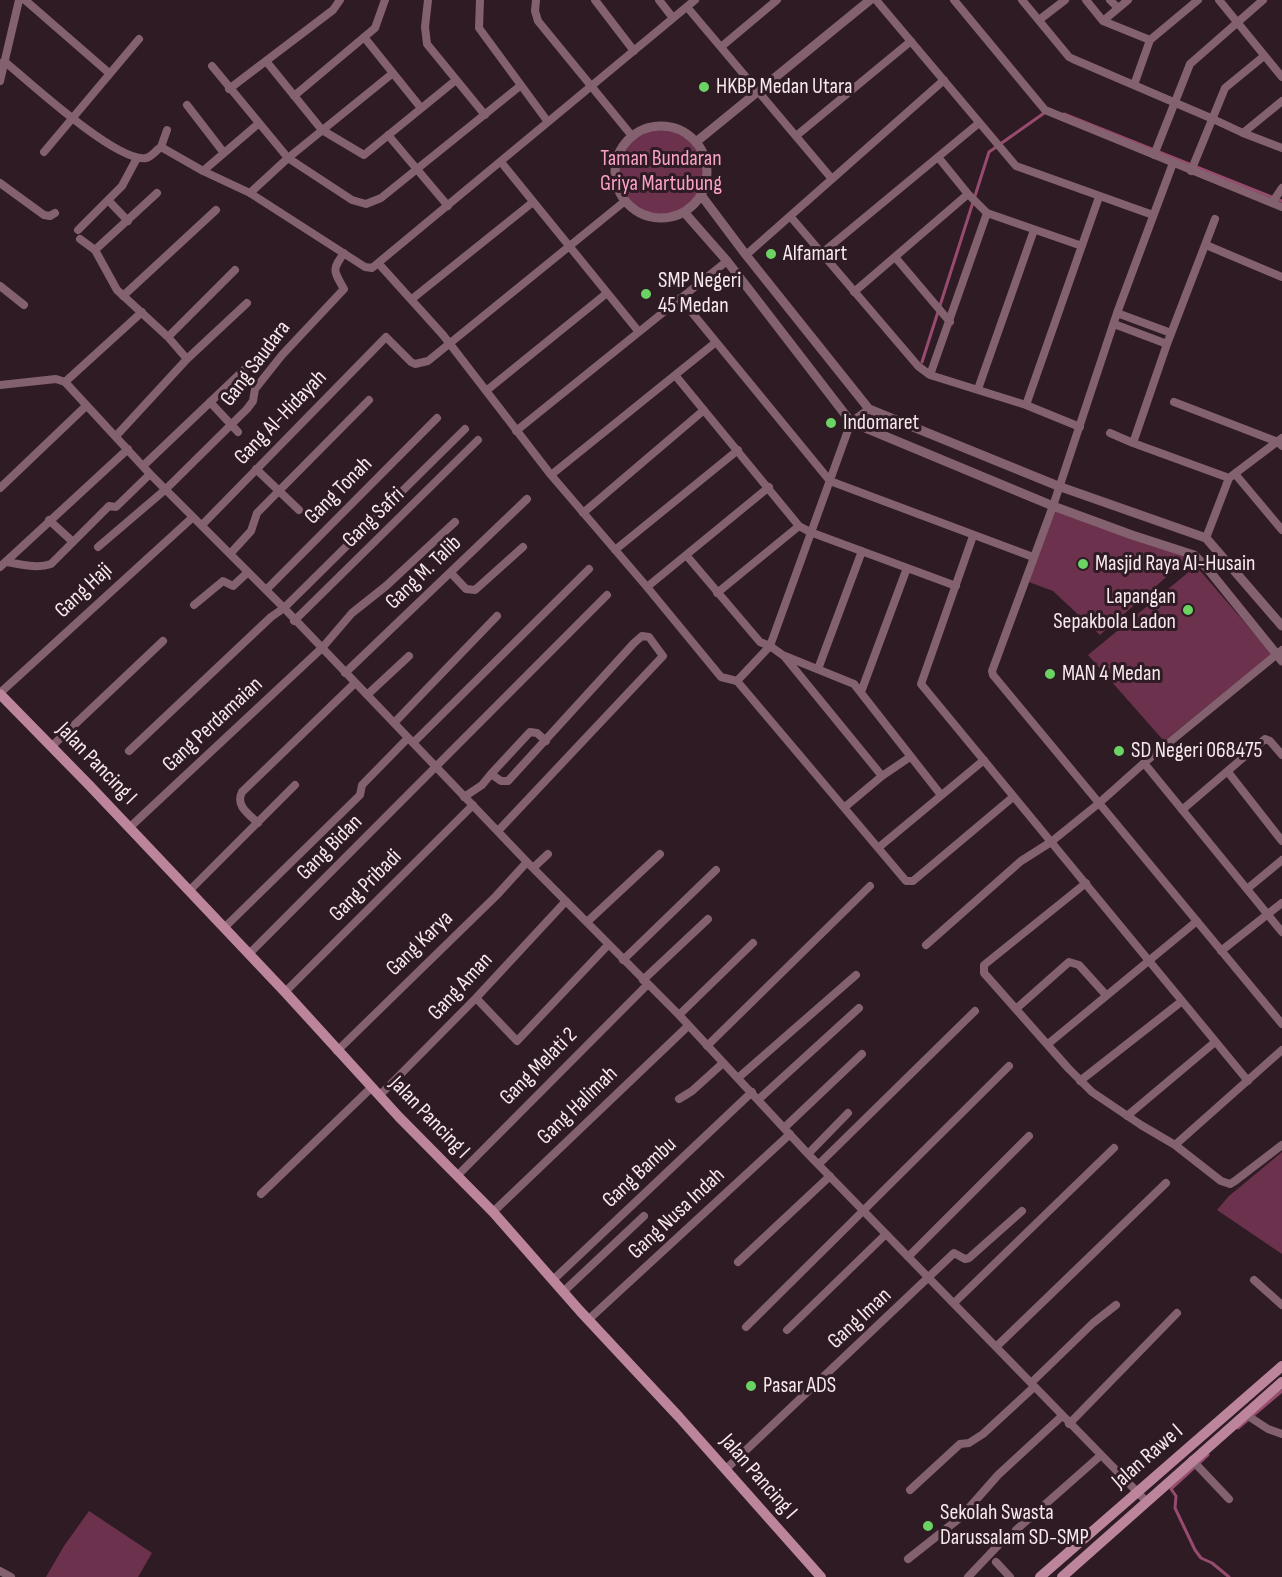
<!DOCTYPE html>
<html>
<head>
<meta charset="utf-8">
<style>
	body { margin:0 }
	canvas { display:block; background:#2e1b23 }
</style>
</head>
<body>
<canvas width="1282" height="1577"></canvas>
<script>
const ctx = document.querySelector('canvas').getContext('2d');
ctx.lineJoin = 'round';
function fill(path, color) { ctx.fillStyle = color; ctx.fill(path, 'evenodd'); }
function strokePath(path, color, width, dash) { ctx.strokeStyle = color; ctx.lineWidth = width; ctx.lineCap = dash ? 'butt' : 'round'; ctx.setLineDash(dash || []); ctx.stroke(path); }
function drawText(font, color, halo, rows, align = 'center') {
  ctx.font = font + ' "Sofia Sans Condensed",sans-serif'; ctx.lineWidth = 6; ctx.setLineDash([]); ctx.textBaseline = 'middle'; ctx.strokeStyle = halo; ctx.fillStyle = color; for (const [text, x, y, turn = 0] of rows) {
    ctx.save(); ctx.translate(x, y); ctx.rotate((+turn || 0) * Math.PI / 180); ctx.textAlign = isNaN(turn) ? turn : align; if (halo) ctx.strokeText(text, 0, 0); ctx.fillText(text, 0, 0); ctx.restore();
  }
}
fill(new Path2D(`
	M615 172a46 46 0 1 1 92 0a46 46 0 1 1-92 0Z
	M 1055,509 L 1188,558 L 1100,635 L 1053,591 L 1026,581 Z
	M 1196,566 L 1272,654 L 1164,741 L 1088,655 Z
	M 1282,1152 L 1282,1254 L 1217,1210 L 1229,1196 Z
	M 89,1511 L 152,1553 L 138,1577 L 46,1577 L 64,1546 Z`), '#6c324d');
strokePath(new Path2D(`
	M 1064,114 L 1282,201
	M 922,362 L 989,152 L 1047,111
	M 1238,1428 L 1282,1391
	M 1208,1455 L 1171,1489 L 1176,1496 L 1175,1508 L 1195,1550 L 1201,1558 L 1212,1563 L 1229,1577`), '#974b6e', 3);
strokePath(new Path2D(`
	M 25,0 L 109,73
	M 428,0 L 425,27 L 427,44 L 485,115
	M 480,0 L 479,28 L 548,122
	M 536,0 L 535,11 L 538,21 L 632,136
	M 595,0 L 634,51
	M 659,0 L 673,18
	M 876,0 L 1016,166 L 1153,215
	M 954,0 L 1045,110 L 1282,207
	M 1022,0 L 1069,57 L 1073,59 L 1213,119 L 1243,133 L 1282,148
	M 1086,0 L 1103,21
	M 1110,0 L 1118,8
	M 1128,0 L 1103,21 L 1150,40
	M 1219,0 L 1282,77
	M 687,7 L 832,179
	M 1039,20 L 1065,0
	M 364,37 L 421,108
	M 721,47 L 777,0
	M 4,61 C 28,81 117,163 146,158 C 152,157 156,150 161,147 L 203,171 L 250,193 L 365,267 L 372,268 L 695,0
	M 266,61 L 322,130 L 364,155 L 456,80
	M 212,66 L 288,158 L 352,200 L 366,204 L 381,198 L 520,86
	M 0,81 L 19,0
	M 1134,85 L 1150,40 L 1198,0
	M 229,89 L 333,10 L 340,0
	M 294,96 L 375,28 L 385,0
	M 187,105 L 224,153
	M 1243,133 L 1282,101
	M 388,135 L 448,206
	M 796,136 L 911,41
	M 161,147 L 167,130
	M 44,152 L 139,39
	M 1154,155 L 1190,64 L 1263,0
	M 938,157 L 968,194 L 987,213 L 1082,246
	M 501,162 L 639,332
	M 1173,163 L 1117,313 L 1053,506 L 992,671 L 993,675 L 1282,1024
	M 203,171 L 258,124
	M 1191,171 L 1225,88 L 1264,56
	M 0,183 L 44,215 L 50,216 L 55,213
	M 250,193 L 288,158 L 393,73
	M 108,200 L 128,221
	M 1272,203 L 1282,188
	M 790,216 L 918,366 L 930,375 L 1026,405 L 1080,427
	M 1215,219 L 1167,344 L 1133,443 L 1229,478
	M 78,230 L 122,186 L 137,158
	M 80,239 L 95,250 L 117,290 L 168,337 L 187,359
	M 1206,245 L 1282,277
	M 95,250 L 157,193
	M 822,253 L 979,123
	M 746,255 L 944,80
	M 895,257 L 950,322
	M 379,264 L 443,335 L 551,475 L 647,587 L 721,677 L 737,681 L 906,881 L 913,881 L 1013,797
	M 0,286 L 24,305
	M 854,292 L 968,194
	M 123,296 L 216,210
	M 680,298 L 830,481 L 1033,557
	M 412,299 L 533,202
	M 1117,313 L 1171,333
	M 1114,324 L 1167,344
	M 168,337 L 235,270
	M 675,375 L 799,526 L 810,532 L 956,586
	M 930,375 L 987,213
	M 65,382 L 142,312
	M 0,385 L 56,379 L 65,382 L 150,474 L 284,608 L 527,862 L 679,1015 L 808,1154 L 1147,1502
	M 978,389 L 1034,230
	M 486,391 L 607,293
	M 210,402 L 238,432
	M 1174,402 L 1278,442 L 1282,446
	M 1026,405 L 1099,197
	M 516,431 L 727,261
	M 1110,433 L 1133,443
	M 116,436 L 187,359 L 247,303
	M 143,466 L 266,349
	M 256,469 L 299,510
	M 551,475 L 716,342
	M 1236,475 L 1282,530
	M 0,488 L 86,406
	M 583,513 L 704,410
	M 49,520 L 73,542
	M 202,525 L 386,337 L 411,362 L 415,364 L 428,361 L 625,201
	M 973,536 L 921,684 L 1248,1081
	M 1206,538 L 1229,478 L 1282,438
	M 98,547 L 166,489 L 247,409 L 253,401 L 255,389 L 282,355 L 344,289 C 333,270 332,270 344,253
	M 615,550 L 738,450
	M 230,554 L 251,531 L 257,513 L 369,400
	M 686,555 L 760,642 L 770,646 L 784,656 L 882,776
	M 6,562 C 20,564 37,569 51,564 L 109,506 L 116,507 L 150,474
	M 0,567 L 128,449
	M 451,573 L 466,589 L 475,590 L 523,547
	M 647,587 L 769,487
	M 266,590 L 437,418
	M 717,593 L 799,526
	M 194,605 L 223,581 L 233,586 L 248,572
	M 294,621 L 478,440
	M 785,656 L 854,684 L 941,795
	M 818,669 L 862,551
	M 345,673 L 527,499
	M 737,681 L 770,646 L 851,422 L 869,409
	M 861,692 L 907,568
	M 0,693 L 193,517
	M 367,695 L 409,656
	M 394,723 L 497,616
	M 413,743 L 589,569
	M 52,746 L 163,641
	M 129,751 L 271,617 L 284,608 L 465,429
	M 1144,763 L 1282,932
	M 1228,772 L 1282,841
	M 491,774 L 530,732 L 537,733 L 546,741
	M 464,797 L 482,785 L 491,774 L 501,781 L 508,781 L 634,643 L 642,636 L 649,637 L 663,656 L 498,831
	M 845,807 L 882,776 L 910,757
	M 1182,810 L 1265,739 L 1270,741 L 1282,755
	M 258,823 C 249,814 235,806 242,792 L 355,683
	M 129,828 L 322,648 L 352,613 L 386,586 L 455,522
	M 878,848 L 984,760
	M 533,868 L 548,854
	M 1086,883 L 984,965 L 984,973 L 1068,1068 L 1092,1092 L 1141,1125 L 1175,1145 L 1221,1181 L 1230,1184 L 1235,1181 L 1282,1145
	M 1247,889 L 1282,860
	M 189,891 L 295,785
	M 587,922 L 660,854
	M 224,928 L 360,795 L 362,785 L 408,738
	M 926,945 L 1021,861 L 1051,842 L 1098,804 L 1144,763 L 1282,650
	M 1221,951 L 1282,903
	M 249,954 L 607,595
	M 623,960 L 716,870
	M 643,980 L 708,919
	M 285,992 L 473,805
	M 476,998 L 517,1041 L 608,945
	M 1017,1008 L 1069,962 L 1079,965 L 1106,995
	M 679,1015 L 753,943
	M 1048,1044 L 1197,921
	M 707,1046 L 870,886
	M 337,1051 L 496,896 L 527,862
	M 738,1078 L 856,975
	M 1080,1081 L 1182,1001
	M 380,1095 L 476,998 L 566,901
	M 679,1099 L 692,1091 L 723,1063
	M 759,1099 L 859,1008
	M 1127,1116 L 1215,1042
	M 784,1128 L 862,1054
	M 1175,1145 L 1282,1050
	M 808,1154 L 848,1113
	M 819,1164 L 975,1011
	M 457,1176 L 648,984
	M 261,1194 L 372,1087
	M 493,1212 L 688,1026
	M 908,1257 L 1029,1136
	M 738,1262 L 830,1176
	M 553,1280 L 752,1092
	M 1254,1280 L 1282,1305
	M 563,1292 L 644,1216
	M 954,1303 L 1114,1148
	M 588,1320 L 790,1134
	M 746,1327 L 1009,1066
	M 787,1330 L 886,1234
	M 996,1347 L 1166,1183
	M 1031,1383 L 1093,1323 L 1116,1305
	M 1245,1414 L 1268,1429 L 1282,1434
	M 1069,1424 L 1177,1313
	M 1192,1460 L 1229,1499
	M 725,1470 L 954,1253 L 965,1259 L 969,1258 L 1022,1211
	M 910,1490 L 960,1444 L 969,1443 L 983,1434 L 1034,1387
	M 1016,1530 L 1100,1456
	M 908,1559 L 961,1517 L 998,1475 L 1062,1416
	M 996,1562 L 1010,1577
	M 0,1571 L 11,1577
	M 968,1577 L 1007,1536`), '#84616f', 8);
strokePath(new Path2D(`
	M615 172a46 46 0 1 1 92 0a46 46 0 1 1-92 0Z
	M 696,142 L 870,0
	M 701,195 L 746,255 L 869,409 L 1058,486 L 1206,538 L 1282,626
	M 684,212 L 727,261 L 851,422 L 1053,506 L 1132,535 L 1194,555 L 1207,568 L 1282,661`), '#84616f', 9);
strokePath(new Path2D(`
	M 0,694 L 90,786 L 285,992 L 399,1117 L 493,1212 L 580,1311 L 679,1417 L 821,1577
	M 1040,1577 L 1282,1366
	M 1062,1577 L 1282,1382`), '#bc859c', 10);
for (const [x, y, r, color] of [
	[704,87,6,"#6ad364"],
	[771,254,6,"#6ad364"],
	[646,294,6,"#6ad364"],
	[831,423,6,"#6ad364"],
	[1083,564,6,"#6ad364"],
	[1188,610,6,"#6ad364"],
	[1050,674,6,"#6ad364"],
	[1119,751,6,"#6ad364"],
	[751,1386,6,"#6ad364"],
	[928,1526,6,"#6ad364"]
]) { const dot = new Path2D(); dot.arc(x, y, r, 0, 2 * Math.PI); ctx.fillStyle = color; ctx.fill(dot); strokePath(dot, '#2e1b23', 2); }
drawText('22px', '#f6e8ed', '#2e1b23', [
	["HKBP Medan Utara",716,87],
	["Alfamart",783,254],
	["SMP Negeri",658,281],
	["45 Medan",658,306],
	["Indomaret",843,423],
	["Masjid Raya Al-Husain",1095,564],
	["Lapangan",1176,597,"right"],
	["Sepakbola Ladon",1176,622,"right"],
	["MAN 4 Medan",1062,674],
	["SD Negeri 068475",1131,751],
	["Pasar ADS",763,1386],
	["Sekolah Swasta",940,1513],
	["Darussalam SD-SMP",940,1538]
], 'left');
drawText('22px', '#f9a2c7', '#2e1b23', [
	["Taman Bundaran",661,159],
	["Griya Martubung",661,184]
]);
drawText('22px', '#f6e8ed', '#2e1b23', [
	["Gang Saudara",256,364,-53],
	["Gang Al-Hidayah",281,418,-46],
	["Gang Tonah",339,491,-45],
	["Gang Safri",374,518,-44],
	["Gang M. Talib",424,573,-44],
	["Gang Haji",84,591,-43],
	["Gang Perdamaian",213,725,-43],
	["Jalan Pancing I",96,764,46],
	["Gang Bidan",330,848,-45],
	["Gang Pribadi",366,886,-45],
	["Gang Karya",420,944,-44],
	["Gang Aman",461,987,-47],
	["Gang Melati 2",539,1067,-45],
	["Gang Halimah",578,1106,-44],
	["Jalan Pancing I",429,1118,46],
	["Gang Bambu",640,1173,-43],
	["Gang Nusa Indah",677,1214,-43],
	["Gang Iman",860,1319,-43],
	["Jalan Rawe I",1148,1457,-41],
	["Jalan Pancing I",758,1477,49]
]);
</script>
</body>
</html>
